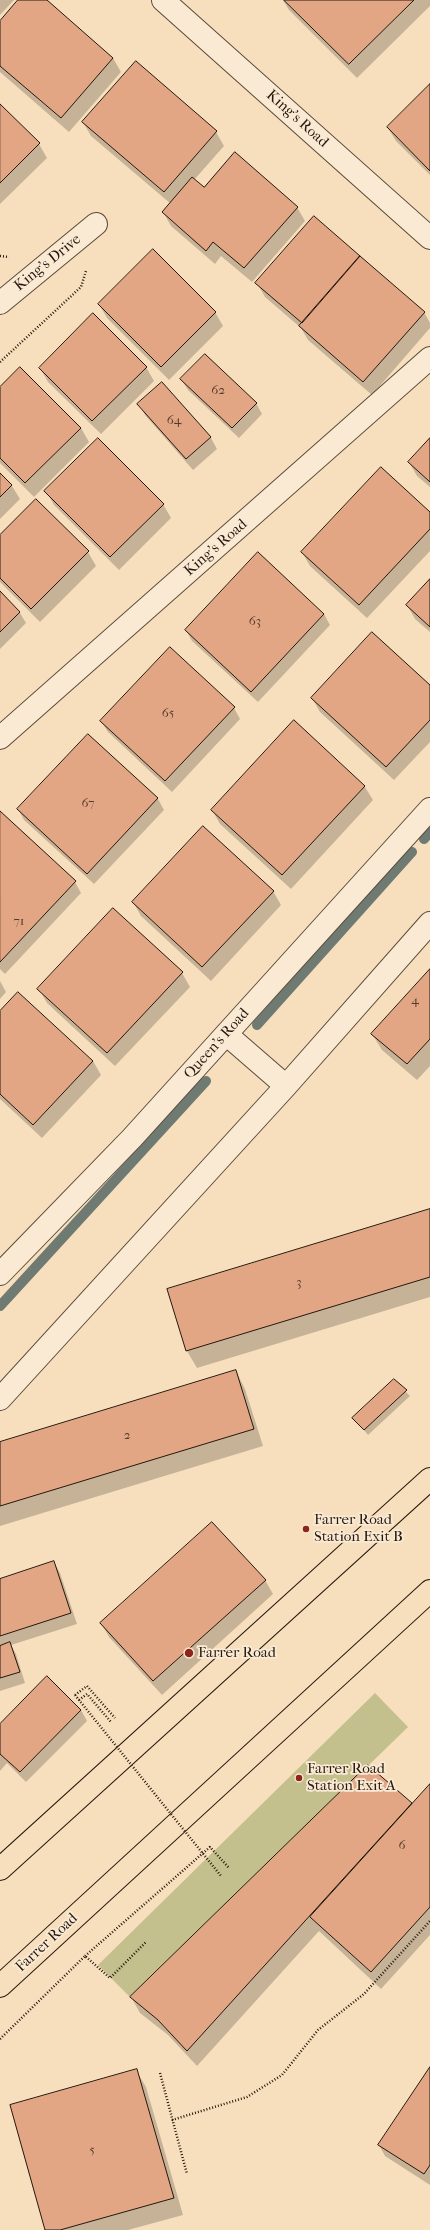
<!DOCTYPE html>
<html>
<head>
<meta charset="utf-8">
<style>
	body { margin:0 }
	canvas { display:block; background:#f7dfbd }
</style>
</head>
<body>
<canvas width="430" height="2230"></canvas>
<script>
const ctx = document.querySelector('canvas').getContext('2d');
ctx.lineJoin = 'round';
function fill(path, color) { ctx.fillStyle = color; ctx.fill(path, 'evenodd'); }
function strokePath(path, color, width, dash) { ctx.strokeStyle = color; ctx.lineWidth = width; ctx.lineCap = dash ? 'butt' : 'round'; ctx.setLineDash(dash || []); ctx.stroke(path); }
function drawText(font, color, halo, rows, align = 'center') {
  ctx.font = font + ' "IM FELL French Canon",serif'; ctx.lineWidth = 3.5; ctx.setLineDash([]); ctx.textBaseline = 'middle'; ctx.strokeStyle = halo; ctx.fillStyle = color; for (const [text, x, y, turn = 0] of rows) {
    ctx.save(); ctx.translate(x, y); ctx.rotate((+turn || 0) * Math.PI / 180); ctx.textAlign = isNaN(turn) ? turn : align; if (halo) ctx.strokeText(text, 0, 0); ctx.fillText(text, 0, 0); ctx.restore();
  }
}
fill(new Path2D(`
	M 375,1693 L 408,1727 L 130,1997 L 98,1965 Z`), '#c3c08d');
fill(new Path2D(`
	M 0,0 L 14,0 L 0,15 Z
	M 19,0 L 46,0 L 113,58 L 121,72 L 69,132 L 0,72 L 0,22 Z
	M 283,0 L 430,0 L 430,6 L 357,78 L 289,10 Z
	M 136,62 L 216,132 L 224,146 L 194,180 L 204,189 L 297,207 L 305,221 L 252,282 L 221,256 L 215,264 L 171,226 L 163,212 L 171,204 L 91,136 L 83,122 Z
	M 430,86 L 430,175 L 396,141 L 388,128 Z
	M 0,105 L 39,144 L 47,158 L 0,204 Z
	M 257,283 L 424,312 L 430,323 L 430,328 L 372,395 L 308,340 L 301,328 L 265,297 Z
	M 99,304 L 215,312 L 223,326 L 169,380 L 107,318 Z
	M 146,367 L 154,381 L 101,434 L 48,382 L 40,368 Z
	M 181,379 L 256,403 L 262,414 L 239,438 L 188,390 Z
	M 162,383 L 211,438 L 217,449 L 193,470 L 145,415 L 139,404 Z
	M 0,389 L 81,428 L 89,442 L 34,497 L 0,463 Z
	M 430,440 L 430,487 L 417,476 L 409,462 Z
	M 0,474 L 12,486 L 20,499 L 0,519 Z
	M 46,491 L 163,504 L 171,518 L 119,570 L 54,505 Z
	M 430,514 L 430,551 L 367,618 L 310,566 L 302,552 Z
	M 0,537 L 88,552 L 96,566 L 40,622 L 0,582 Z
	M 430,580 L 430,632 L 415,619 L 407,605 Z
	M 0,593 L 20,613 L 26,623 L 0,649 Z
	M 324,614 L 330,625 L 258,702 L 192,641 L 186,630 Z
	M 430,687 L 430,742 L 394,780 L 320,712 L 312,698 Z
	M 234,708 L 240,719 L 172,792 L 108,732 L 101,721 Z
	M 294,722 L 365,787 L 373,800 L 291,889 L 220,824 L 212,810 Z
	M 88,735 L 158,799 L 164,810 L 94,884 L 24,820 L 18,809 Z
	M 0,813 L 75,882 L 81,893 L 5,974 L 0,969 Z
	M 273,891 L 281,905 L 211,981 L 141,916 L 133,902 Z
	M 113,909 L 182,973 L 190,987 L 115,1066 L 47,1003 L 39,989 Z
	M 430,970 L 430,1066 L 417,1080 L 382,1050 L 372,1034 Z
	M 0,981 L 6,992 L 0,999 Z
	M 0,1013 L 93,1061 L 101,1075 L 42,1138 L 0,1099 Z
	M 430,1210 L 430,1297 L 197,1368 L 187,1351 Z
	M 236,1371 L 245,1389 L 263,1446 L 0,1526 L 0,1443 Z
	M 394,1380 L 410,1396 L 368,1435 L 354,1418 Z
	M 54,1562 L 60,1573 L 77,1624 L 11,1645 L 16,1654 L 25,1683 L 0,1691 L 0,1580 Z
	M 265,1580 L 273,1594 L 162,1695 L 109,1637 L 101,1623 Z
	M 81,1710 L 87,1721 L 26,1782 L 7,1763 L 0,1771 L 0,1725 Z
	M 430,1786 L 430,1935 L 381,1989 L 319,1931 L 197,2066 L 168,2035 L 140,2013 L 131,1997 L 411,1804 L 412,1806 Z
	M 430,2068 L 430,2185 L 385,2156 L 379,2145 Z
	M 136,2070 L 146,2087 L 183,2215 L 128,2230 L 47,2230 Z`), '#0003');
strokePath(new Path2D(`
	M 424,839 L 430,832
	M 257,1025 L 412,852
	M 0,1306 L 206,1081`), '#6e7a72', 10);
const building = new Path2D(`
	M 18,0 L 47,0 L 113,58 L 61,118 L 0,66 L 0,21 Z
	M 284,0 L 414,0 L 349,64 Z
	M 136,61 L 217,131 L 164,192 L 82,122 Z
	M 430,84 L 430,171 L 387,127 Z
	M 0,104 L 40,143 L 0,183 Z
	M 235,152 L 298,207 L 244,268 L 213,242 L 206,251 L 162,212 L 192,177 L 204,187 Z
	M 314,216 L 360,256 L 302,323 L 255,283 Z
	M 153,249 L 216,312 L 161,367 L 98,304 Z
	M 360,256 L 425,312 L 363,382 L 299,326 Z
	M 93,313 L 147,367 L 92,421 L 39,368 Z
	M 205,354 L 257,403 L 232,428 L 180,379 Z
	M 20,367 L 81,428 L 25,483 L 0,458 L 0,387 Z
	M 162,382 L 211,437 L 186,459 L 137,404 Z
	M 98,438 L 164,504 L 110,557 L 44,491 Z
	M 430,438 L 430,482 L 408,462 Z
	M 381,467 L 430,512 L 430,529 L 359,605 L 301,552 Z
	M 0,473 L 12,485 L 0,497 Z
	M 36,499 L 89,551 L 31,609 L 0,578 L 0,535 Z
	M 258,552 L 324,614 L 251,692 L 185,630 Z
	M 430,579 L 430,627 L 406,605 Z
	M 0,591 L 20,612 L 0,632 Z
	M 372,632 L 430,685 L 430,720 L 386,767 L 311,698 Z
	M 170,647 L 235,707 L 165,781 L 100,721 Z
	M 294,720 L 365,786 L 282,875 L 211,810 Z
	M 88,734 L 158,798 L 87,874 L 17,809 Z
	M 0,811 L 76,881 L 0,962 Z
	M 203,826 L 274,891 L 202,967 L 132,902 Z
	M 113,908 L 183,972 L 107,1053 L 37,989 Z
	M 430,969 L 430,1039 L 407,1064 L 371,1034 Z
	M 18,992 L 93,1061 L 33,1125 L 0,1094 L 0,1011 Z
	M 430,1209 L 430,1277 L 186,1351 L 167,1289 Z
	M 236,1370 L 254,1429 L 0,1506 L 0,1442 Z
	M 394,1379 L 407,1390 L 364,1430 L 352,1418 Z
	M 212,1522 L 266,1580 L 153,1681 L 100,1623 Z
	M 54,1561 L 71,1613 L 0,1636 L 0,1579 Z
	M 10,1642 L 20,1672 L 0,1678 L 0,1646 Z
	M 47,1676 L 81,1710 L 20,1772 L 0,1754 L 0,1724 Z
	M 368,1765 L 412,1803 L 187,2051 L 158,2020 L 130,1997 Z
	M 430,1784 L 430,1907 L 371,1972 L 310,1917 Z
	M 430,2067 L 430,2165 L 424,2174 L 378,2145 Z
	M 137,2069 L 174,2198 L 60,2230 L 45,2230 L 10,2105 Z`);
fill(building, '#e2a684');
strokePath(building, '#25180e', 1);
const minor = new Path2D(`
	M 163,0 L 430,238
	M 0,303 L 96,224
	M 0,738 L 430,358
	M 226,1034 L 286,1086
	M 0,1274 L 132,1138 L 430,809
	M 0,1399 L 286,1086 L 430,923`);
const highway = new Path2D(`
	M 0,1869 L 430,1479
	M 0,1986 L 430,1591`);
strokePath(minor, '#5a4a3a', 24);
strokePath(highway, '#25180e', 24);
strokePath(new Path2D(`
	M 0,256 L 9,257
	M 0,362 L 81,287 L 86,271
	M 75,1695 L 87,1686 L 115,1718
	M 79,1700 L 87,1694 L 111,1722
	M 85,1956 L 210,1847 L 229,1868
	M 0,2039 L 85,1956 L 110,1978 L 146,1942
	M 160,2073 L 187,2174
	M 172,2120 L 247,2097 L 282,2075 L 318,2030 L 364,1994 L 430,1921`), '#25180e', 2.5, [1, 2]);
strokePath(minor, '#faead4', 22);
strokePath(highway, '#f7dfbd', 22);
strokePath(new Path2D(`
	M 75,1695 L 221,1876`), '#25180e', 2.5, [1, 2]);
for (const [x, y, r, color] of [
	[306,1529,4,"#8f2418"],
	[189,1653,5,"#8f2418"],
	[299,1778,4,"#8f2418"]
]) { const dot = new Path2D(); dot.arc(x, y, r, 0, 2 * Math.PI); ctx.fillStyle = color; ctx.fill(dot); strokePath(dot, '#faead4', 1.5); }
drawText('13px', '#543c2c', null, [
	["62",218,391],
	["64",174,421],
	["63",255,622],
	["65",168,714],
	["67",88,804],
	["71",19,922],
	["4",415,1001],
	["3",299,1283],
	["2",127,1436],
	["6",402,1846],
	["5",92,2151]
]);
drawText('15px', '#25180e', '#faead4', [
	["King's Road",297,119,42],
	["King's Drive",48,263,-39],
	["King's Road",216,548,-41],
	["Queen's Road",217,1044,-48],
	["Farrer Road",47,1943,-43]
]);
drawText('15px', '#25180e', '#faead4', [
	["Farrer Road",314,1520],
	["Station Exit B",314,1537],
	["Farrer Road",198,1653],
	["Farrer Road",307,1769],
	["Station Exit A",307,1786]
], 'left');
</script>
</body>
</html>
